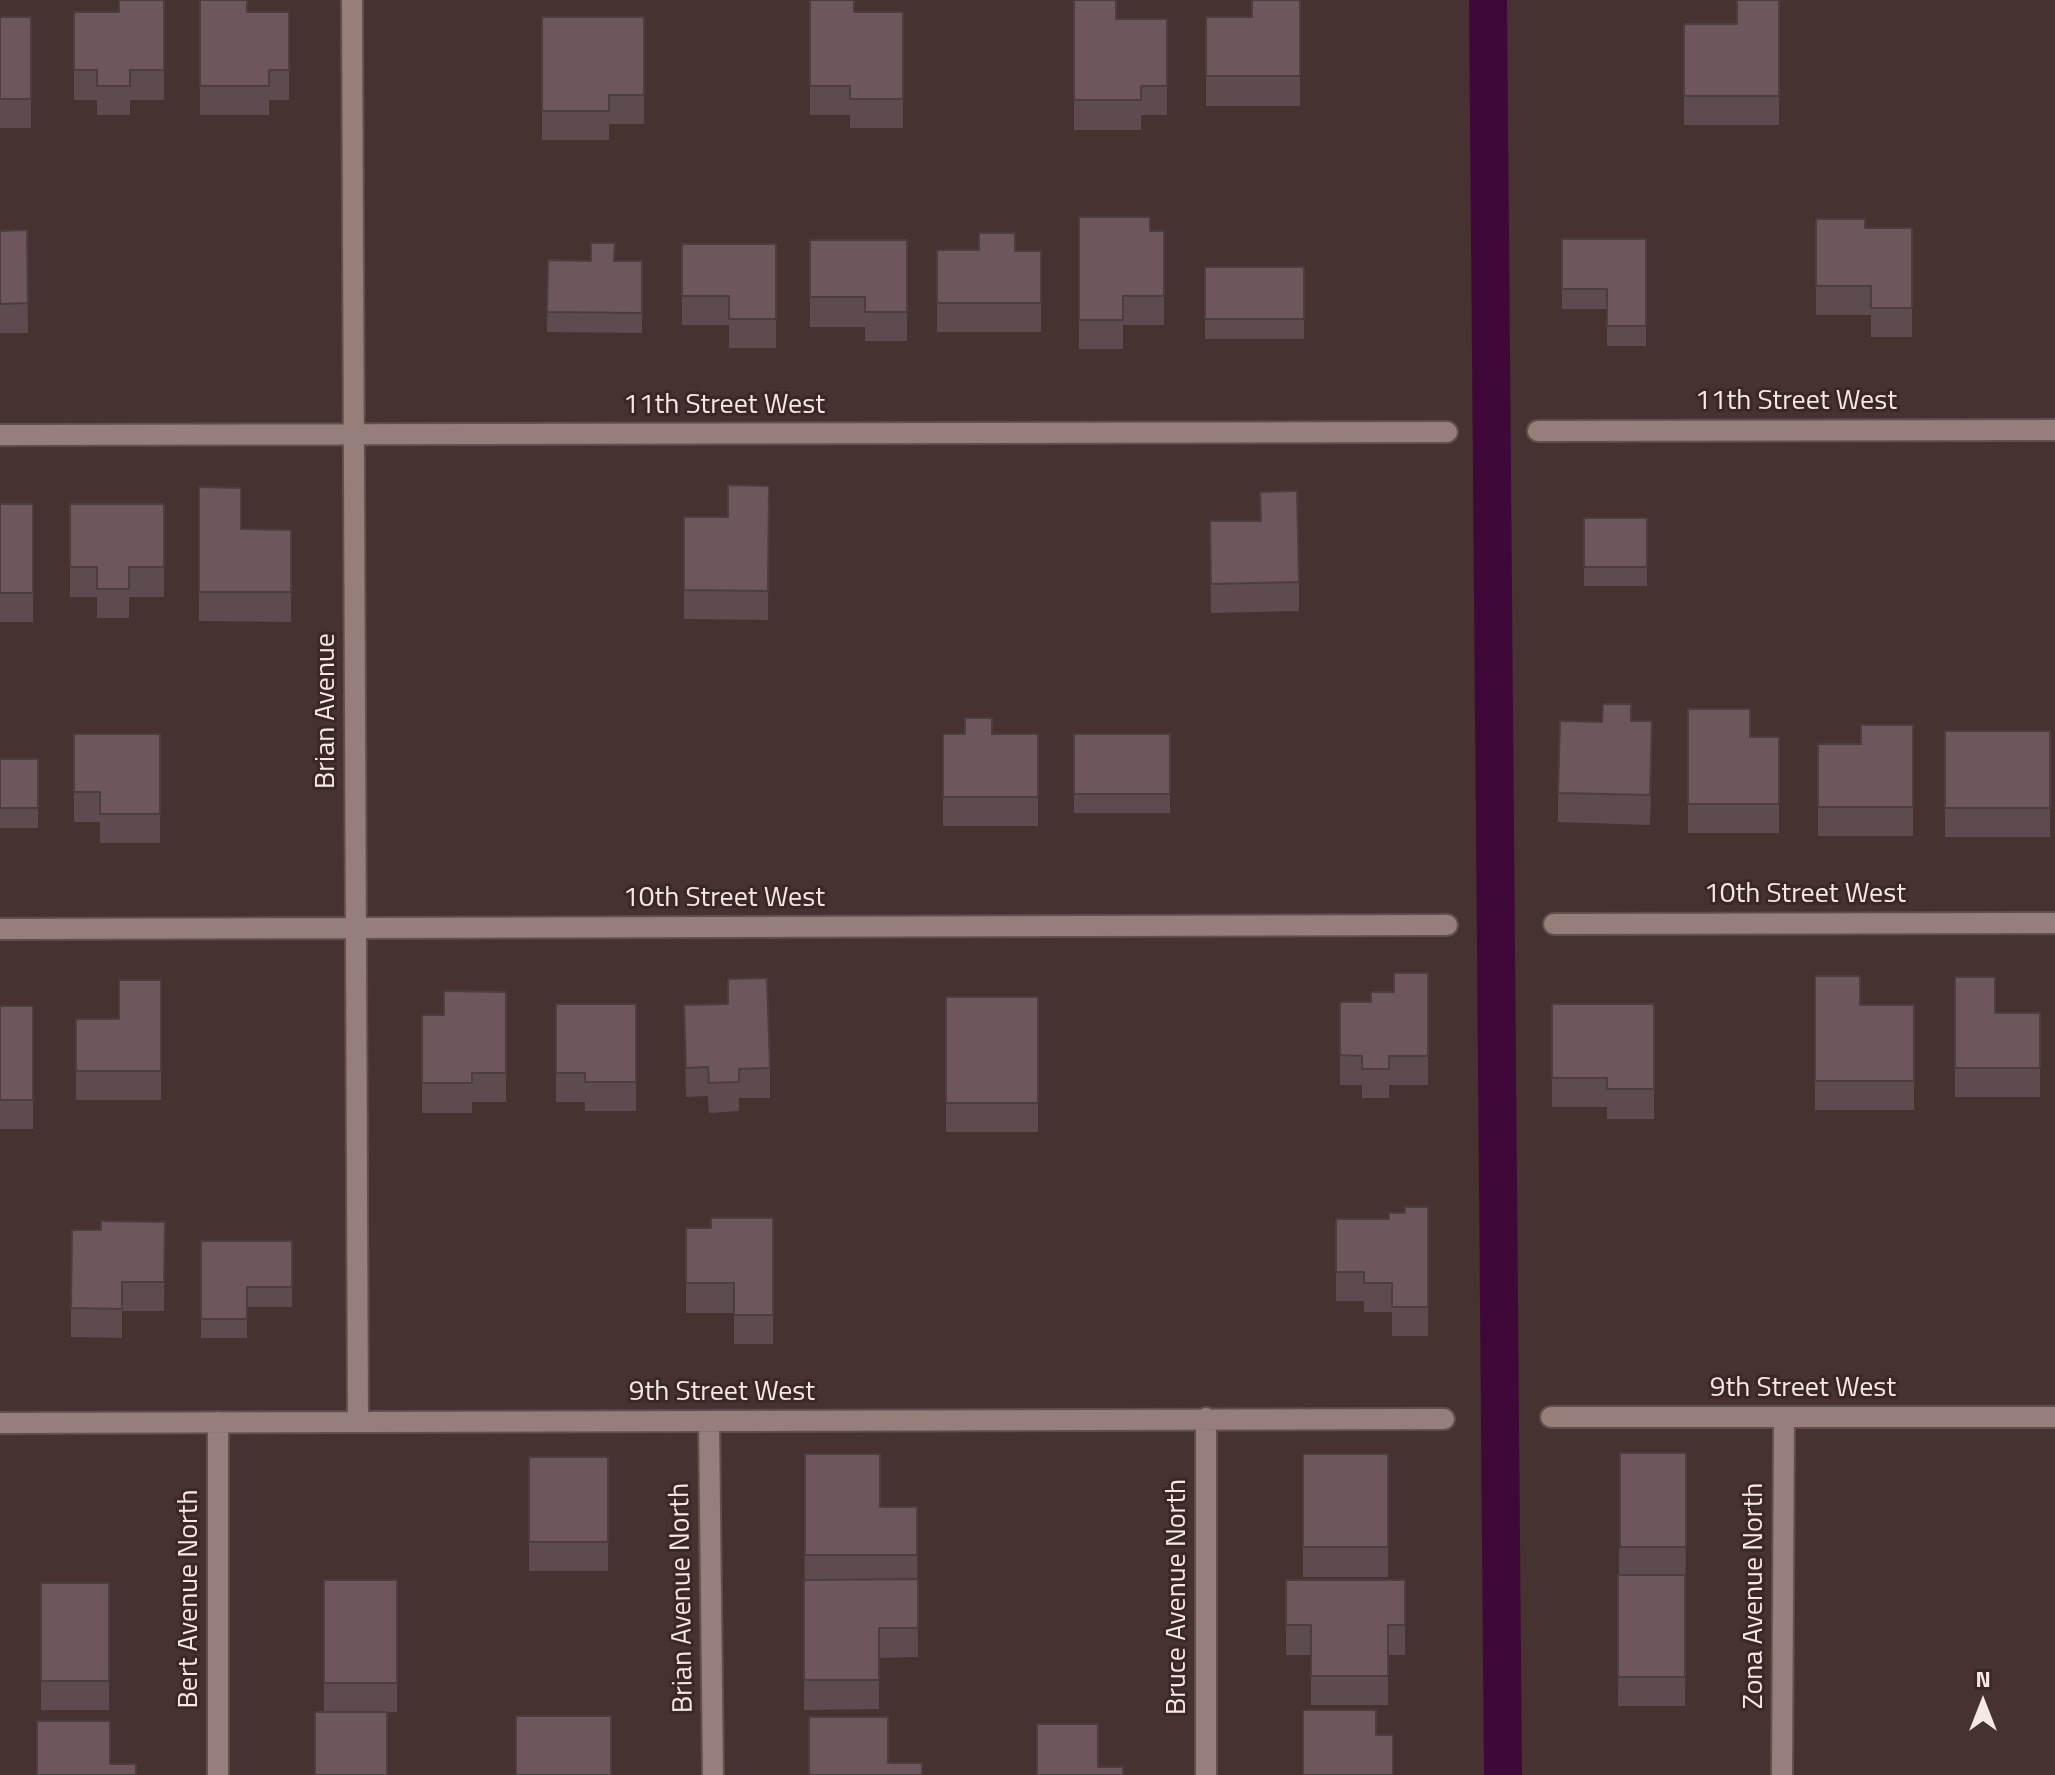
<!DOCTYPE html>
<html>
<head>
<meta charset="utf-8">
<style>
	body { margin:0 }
	#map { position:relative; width:2055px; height:1775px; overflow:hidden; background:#463230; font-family:"Titillium Web",sans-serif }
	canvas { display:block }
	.north { position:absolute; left:1943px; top:1663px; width:80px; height:80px; -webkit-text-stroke:6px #3b2826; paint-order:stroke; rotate:0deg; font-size:22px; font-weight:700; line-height:32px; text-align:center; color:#f5e8e6 }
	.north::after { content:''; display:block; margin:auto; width:28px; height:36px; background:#f5e8e6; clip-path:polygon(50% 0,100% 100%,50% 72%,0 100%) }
</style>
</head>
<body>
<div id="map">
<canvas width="2055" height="1775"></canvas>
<div class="north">N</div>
</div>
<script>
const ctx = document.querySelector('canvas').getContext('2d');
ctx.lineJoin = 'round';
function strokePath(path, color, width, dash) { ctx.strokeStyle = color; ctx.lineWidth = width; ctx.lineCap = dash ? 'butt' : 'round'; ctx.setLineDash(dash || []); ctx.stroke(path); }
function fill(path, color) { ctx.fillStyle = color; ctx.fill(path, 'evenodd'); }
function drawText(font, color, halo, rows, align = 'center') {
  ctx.font = font + ' "Titillium Web",sans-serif'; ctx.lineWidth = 6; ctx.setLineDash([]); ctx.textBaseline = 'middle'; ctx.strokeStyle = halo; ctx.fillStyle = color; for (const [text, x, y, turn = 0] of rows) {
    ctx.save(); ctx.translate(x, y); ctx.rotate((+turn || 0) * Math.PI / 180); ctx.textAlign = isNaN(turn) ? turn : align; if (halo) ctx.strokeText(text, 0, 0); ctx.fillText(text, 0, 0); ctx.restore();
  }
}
strokePath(new Path2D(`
	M 1488,0 L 1503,1775`), '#400838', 38);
const street = new Path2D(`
	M 352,0 L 358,1421
	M 1538,431 L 2055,430
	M 0,435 L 1447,432
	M 1554,924 L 2055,923
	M 0,929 L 1447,925
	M 1551,1417 L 2055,1417
	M 1206,1418 L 1206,1775
	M 709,1421 L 713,1775
	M 218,1422 L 218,1775
	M 0,1423 L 1444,1419
	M 1782,1775 L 1784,1417`);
strokePath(street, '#60504d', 24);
strokePath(street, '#967f7b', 20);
fill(new Path2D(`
	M 164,0 L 164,100 L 130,100 L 130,115 L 97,115 L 97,100 L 74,100 L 74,12 L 119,12 Z
	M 200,0 L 247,12 L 289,12 L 289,100 L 269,100 L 269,115 L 200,115 Z
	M 810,0 L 854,12 L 903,12 L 903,128 L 850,128 L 850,115 L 810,115 Z
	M 1074,0 L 1116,19 L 1167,19 L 1167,115 L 1141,115 L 1141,130 L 1074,130 Z
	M 1300,0 L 1300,106 L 1206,106 L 1206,17 L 1252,17 Z
	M 1779,0 L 1779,125 L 1684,125 L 1684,24 L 1737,24 Z
	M 0,17 L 31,17 L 31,128 L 0,128 Z
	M 542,17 L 644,17 L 644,124 L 609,124 L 609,140 L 542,140 Z
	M 1079,217 L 1150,231 L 1164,231 L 1164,325 L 1123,325 L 1123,349 L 1079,349 Z
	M 1816,219 L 1865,228 L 1912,228 L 1912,337 L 1871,337 L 1871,315 L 1816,315 Z
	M 27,230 L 28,333 L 0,333 L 0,231 Z
	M 1562,239 L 1646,239 L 1646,346 L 1607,346 L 1607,309 L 1562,309 Z
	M 810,240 L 907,240 L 907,341 L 865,341 L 865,327 L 810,327 Z
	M 682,244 L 776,244 L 776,348 L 729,348 L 729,325 L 682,325 Z
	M 937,250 L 1041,251 L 1041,332 L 937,332 Z
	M 548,260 L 642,261 L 642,333 L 547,332 Z
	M 1205,267 L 1304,267 L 1304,339 L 1205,339 Z
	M 769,486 L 768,620 L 684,619 L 684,517 L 728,517 Z
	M 199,487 L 241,529 L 291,530 L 291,622 L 199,621 Z
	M 0,504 L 33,504 L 33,622 L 0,622 Z
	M 70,504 L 164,504 L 164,597 L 129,597 L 129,618 L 97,618 L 97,597 L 70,597 Z
	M 1584,518 L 1647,518 L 1647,586 L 1584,586 Z
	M 1210,521 L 1299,582 L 1299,611 L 1211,613 Z
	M 1688,709 L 1750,737 L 1779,737 L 1779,833 L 1688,833 Z
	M 1631,721 L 1652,750 L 1650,825 L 1558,822 L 1558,793 L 1602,722 Z
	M 1913,725 L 1913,836 L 1818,836 L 1818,744 L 1861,744 Z
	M 1945,731 L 2050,731 L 2050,837 L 1945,837 Z
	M 74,734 L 160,734 L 160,843 L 100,843 L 100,822 L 74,822 Z
	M 943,734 L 1038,734 L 1038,826 L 943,826 Z
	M 1074,734 L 1170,734 L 1170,813 L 1074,813 Z
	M 0,759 L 38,759 L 38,828 L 0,828 Z
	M 1428,973 L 1428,1085 L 1389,1085 L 1389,1098 L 1362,1098 L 1362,1085 L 1340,1085 L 1340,1002 L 1371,1002 L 1394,992 Z
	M 1815,976 L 1860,1005 L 1914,1005 L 1914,1110 L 1815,1110 Z
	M 1955,977 L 1995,1013 L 2040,1013 L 2040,1097 L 1955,1097 Z
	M 161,980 L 161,1100 L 76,1100 L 76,1019 L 119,1019 Z
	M 506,992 L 506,1102 L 472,1102 L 472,1113 L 422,1113 L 422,1015 L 444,1015 Z
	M 946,997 L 1038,997 L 1038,1132 L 946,1132 Z
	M 556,1004 L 636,1004 L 636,1111 L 585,1111 L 585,1102 L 556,1102 Z
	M 1552,1004 L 1654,1004 L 1654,1119 L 1607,1119 L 1607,1107 L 1552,1107 Z
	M 684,1005 L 770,1068 L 770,1098 L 739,1098 L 739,1111 L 709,1113 L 708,1096 L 686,1097 Z
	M 0,1006 L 33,1006 L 33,1129 L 0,1129 Z
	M 1428,1207 L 1428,1336 L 1392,1336 L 1392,1312 L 1364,1312 L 1364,1301 L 1336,1301 L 1336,1219 L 1389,1219 L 1405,1213 Z
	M 773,1218 L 773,1344 L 734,1344 L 734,1313 L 686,1313 L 686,1228 L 711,1228 Z
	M 165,1222 L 164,1311 L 122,1311 L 122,1338 L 71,1337 L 71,1308 L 101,1230 Z
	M 201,1241 L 292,1241 L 292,1307 L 247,1307 L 247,1338 L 201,1338 Z
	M 1620,1453 L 1686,1453 L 1685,1706 L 1618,1706 Z
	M 805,1454 L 880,1507 L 917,1507 L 918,1657 L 879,1658 L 879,1709 L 804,1710 Z
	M 1303,1454 L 1388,1454 L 1388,1577 L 1303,1577 Z
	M 529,1457 L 608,1457 L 608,1571 L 529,1571 Z
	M 324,1580 L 397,1580 L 397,1712 L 324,1712 Z
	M 1286,1580 L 1405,1580 L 1405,1655 L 1388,1655 L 1388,1705 L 1311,1705 L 1311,1655 L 1286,1655 Z
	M 41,1583 L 109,1583 L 109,1710 L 41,1710 Z`), '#5e4b50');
const building = new Path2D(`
	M 119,0 L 164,0 L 164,70 L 130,70 L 130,86 L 97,86 L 97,70 L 74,70 L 74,12 L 119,12 Z
	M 200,0 L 247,0 L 247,12 L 289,12 L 289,70 L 269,70 L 269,86 L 200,86 Z
	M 810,0 L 854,0 L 854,12 L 903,12 L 903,99 L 850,99 L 850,86 L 810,86 Z
	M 1074,0 L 1116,0 L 1116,19 L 1167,19 L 1167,86 L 1141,86 L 1141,100 L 1074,100 Z
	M 1252,0 L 1300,0 L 1300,76 L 1206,76 L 1206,17 L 1252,17 Z
	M 1737,0 L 1779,0 L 1779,96 L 1684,96 L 1684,24 L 1737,24 Z
	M 0,17 L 31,17 L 31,99 L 0,99 Z
	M 542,17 L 644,17 L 644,95 L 609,95 L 609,111 L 542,111 Z
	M 1079,217 L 1150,217 L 1150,231 L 1164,231 L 1164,296 L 1123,296 L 1123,320 L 1079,320 Z
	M 1816,219 L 1865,219 L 1865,228 L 1912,228 L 1912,308 L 1871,308 L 1871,286 L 1816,286 Z
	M 27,230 L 28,303 L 0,304 L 0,231 Z
	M 979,233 L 1015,233 L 1015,251 L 1041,251 L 1041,303 L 937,303 L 937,250 L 979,250 Z
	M 1562,239 L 1646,239 L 1646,326 L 1607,326 L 1607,289 L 1562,289 Z
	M 810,240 L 907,240 L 907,312 L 865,312 L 865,297 L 810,297 Z
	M 591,243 L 615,243 L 614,261 L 642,261 L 642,313 L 547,312 L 548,260 L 591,261 Z
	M 682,244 L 776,244 L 776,319 L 729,319 L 729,296 L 682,296 Z
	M 1205,267 L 1304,267 L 1304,319 L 1205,319 Z
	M 728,485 L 769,486 L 768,591 L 684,590 L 684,517 L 728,517 Z
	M 199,487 L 241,488 L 241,529 L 291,530 L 291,592 L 199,592 Z
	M 1297,491 L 1299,582 L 1211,584 L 1210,521 L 1261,521 L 1260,492 Z
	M 0,504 L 33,504 L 33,593 L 0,593 Z
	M 70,504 L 164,504 L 164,567 L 129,567 L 129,589 L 97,589 L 97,567 L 70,567 Z
	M 1584,518 L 1647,518 L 1647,567 L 1584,567 Z
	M 1603,704 L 1631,704 L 1631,721 L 1652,721 L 1650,795 L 1558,793 L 1560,721 L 1602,722 Z
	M 1688,709 L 1750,709 L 1750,737 L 1779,737 L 1779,804 L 1688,804 Z
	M 965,718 L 992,718 L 992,734 L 1038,734 L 1038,797 L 943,797 L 943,734 L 965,734 Z
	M 1861,725 L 1913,725 L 1913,807 L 1818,807 L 1818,744 L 1861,744 Z
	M 1945,731 L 2050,731 L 2050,808 L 1945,808 Z
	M 74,734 L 160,734 L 160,814 L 100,814 L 100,792 L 74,792 Z
	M 1074,734 L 1170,734 L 1170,794 L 1074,794 Z
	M 0,759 L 38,759 L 38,808 L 0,808 Z
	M 1394,973 L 1428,973 L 1428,1056 L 1389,1056 L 1389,1069 L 1362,1069 L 1362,1056 L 1340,1055 L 1340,1002 L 1371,1002 L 1371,992 L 1394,992 Z
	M 1815,976 L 1860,976 L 1860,1005 L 1914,1005 L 1914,1081 L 1815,1081 Z
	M 1955,977 L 1995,977 L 1995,1013 L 2040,1013 L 2040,1068 L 1955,1068 Z
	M 767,978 L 770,1068 L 739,1069 L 739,1082 L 709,1083 L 708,1067 L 686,1068 L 684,1005 L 728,1004 L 728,979 Z
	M 119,980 L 161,980 L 161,1071 L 76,1071 L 76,1019 L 119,1019 Z
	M 444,991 L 506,992 L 506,1073 L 472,1073 L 472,1083 L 422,1083 L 422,1015 L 444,1015 Z
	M 946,997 L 1038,997 L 1038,1103 L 946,1103 Z
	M 556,1004 L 636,1004 L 636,1082 L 585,1082 L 585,1073 L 556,1073 Z
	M 1552,1004 L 1654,1004 L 1654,1089 L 1607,1089 L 1607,1078 L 1552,1078 Z
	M 0,1006 L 33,1006 L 33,1100 L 0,1100 Z
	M 1405,1207 L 1428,1207 L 1428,1307 L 1392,1307 L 1392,1283 L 1364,1283 L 1364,1272 L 1336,1272 L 1336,1219 L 1389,1219 L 1389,1213 L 1405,1213 Z
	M 711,1218 L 773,1218 L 773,1315 L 734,1315 L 734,1283 L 686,1283 L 686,1228 L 711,1228 Z
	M 101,1221 L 165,1222 L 164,1282 L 122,1282 L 122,1309 L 71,1308 L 72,1230 L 101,1230 Z
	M 201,1241 L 292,1241 L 292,1287 L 247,1287 L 247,1319 L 201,1319 Z
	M 1620,1453 L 1686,1453 L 1686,1547 L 1620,1547 Z
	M 805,1454 L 880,1454 L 880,1507 L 917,1507 L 917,1555 L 805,1555 Z
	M 1303,1454 L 1388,1454 L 1388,1547 L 1303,1547 Z
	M 529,1457 L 608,1457 L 608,1542 L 529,1542 Z
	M 1618,1575 L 1685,1575 L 1685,1677 L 1618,1677 Z
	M 918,1579 L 918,1628 L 879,1628 L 879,1680 L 804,1680 L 804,1580 Z
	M 324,1580 L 397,1580 L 397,1683 L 324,1683 Z
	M 1286,1580 L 1405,1580 L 1405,1625 L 1388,1625 L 1388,1676 L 1311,1676 L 1311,1625 L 1286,1625 Z
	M 41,1583 L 109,1583 L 109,1681 L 41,1681 Z
	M 1303,1710 L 1376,1710 L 1376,1735 L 1393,1735 L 1393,1775 L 1303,1775 Z
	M 315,1712 L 387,1712 L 387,1775 L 315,1775 Z
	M 516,1716 L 611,1716 L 611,1775 L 516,1775 Z
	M 809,1717 L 888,1717 L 888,1763 L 922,1763 L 922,1775 L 809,1775 Z
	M 37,1721 L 110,1721 L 110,1764 L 136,1764 L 136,1775 L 37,1775 Z
	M 1037,1724 L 1098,1724 L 1098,1767 L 1123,1767 L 1123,1775 L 1037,1775 Z`);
fill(building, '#6d575d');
strokePath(building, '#4c3d41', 2);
drawText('28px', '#f5e8e6', '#3b2826', [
	["11th Street West",1796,402],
	["11th Street West",724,406],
	["Brian Avenue",327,711,-90],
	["10th Street West",1805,895],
	["10th Street West",724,899],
	["9th Street West",1803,1389],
	["9th Street West",722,1393],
	["Zona Avenue North",1755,1596,-90],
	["Bruce Avenue North",1178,1597,-90],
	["Brian Avenue North",683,1598,-91],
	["Bert Avenue North",190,1599,-90]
]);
</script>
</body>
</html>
